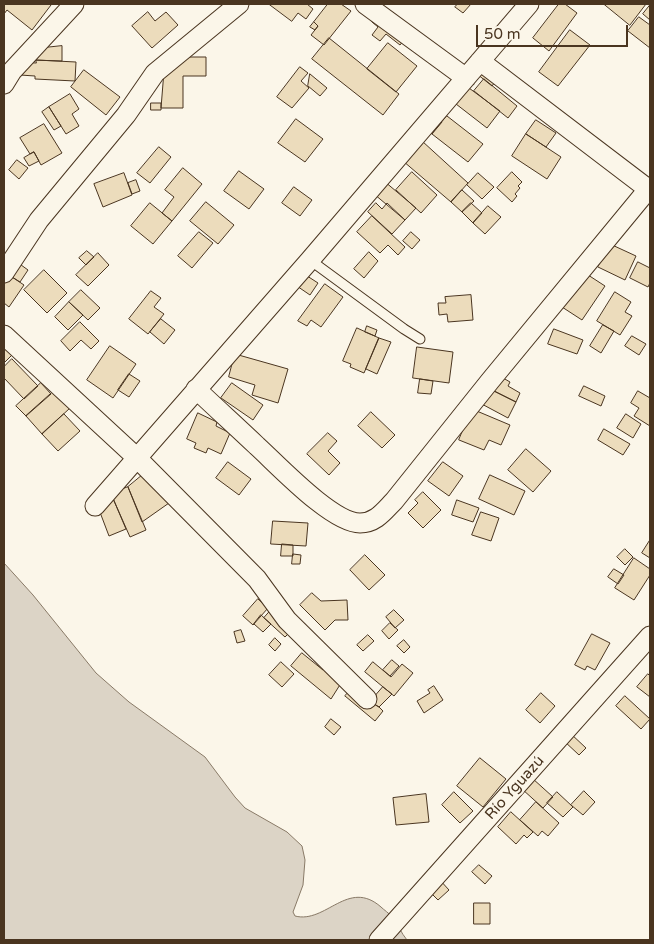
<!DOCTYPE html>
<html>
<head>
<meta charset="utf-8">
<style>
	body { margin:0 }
	#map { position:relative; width:654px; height:944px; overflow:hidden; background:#fbf6e9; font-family:"Varela Round",sans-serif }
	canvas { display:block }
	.frame { position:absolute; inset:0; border:5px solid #4a3520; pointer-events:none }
	.scale { position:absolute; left:476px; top:25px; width:152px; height:22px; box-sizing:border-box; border:2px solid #4a3520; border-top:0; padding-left:6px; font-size:15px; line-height:18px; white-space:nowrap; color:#4a3520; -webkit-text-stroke:4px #fbf6e9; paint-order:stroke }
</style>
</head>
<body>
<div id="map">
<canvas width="654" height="944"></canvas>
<div class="frame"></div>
<div class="scale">50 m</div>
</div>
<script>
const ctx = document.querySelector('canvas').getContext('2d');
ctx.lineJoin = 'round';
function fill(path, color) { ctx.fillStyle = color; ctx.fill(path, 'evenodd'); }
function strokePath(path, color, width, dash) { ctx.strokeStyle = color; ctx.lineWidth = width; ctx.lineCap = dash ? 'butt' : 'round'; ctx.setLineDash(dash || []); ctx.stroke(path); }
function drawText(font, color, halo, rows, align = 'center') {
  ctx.font = font + ' "Varela Round",sans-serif'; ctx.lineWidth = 4; ctx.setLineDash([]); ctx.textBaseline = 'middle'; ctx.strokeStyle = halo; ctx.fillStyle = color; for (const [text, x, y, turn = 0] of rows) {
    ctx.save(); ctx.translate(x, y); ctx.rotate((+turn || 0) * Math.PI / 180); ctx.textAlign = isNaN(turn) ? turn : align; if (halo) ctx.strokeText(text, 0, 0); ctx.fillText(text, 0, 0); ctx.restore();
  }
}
const water = new Path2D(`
	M 4,563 L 33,595 L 96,673 L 129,702 L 205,757 L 235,797 L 245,808 L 287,832 L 302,846 L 305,860 L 303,885 L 293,912 L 295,916 C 326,924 348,878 381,907 C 384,910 389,913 392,917 C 398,924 401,933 407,940 L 4,940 Z`);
fill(water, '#dcd4c6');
strokePath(water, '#887966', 1);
const building = new Path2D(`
	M 4,4 L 49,4 L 51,5 L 32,30 L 7,10 L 4,14 Z
	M 269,4 L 307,4 L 313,9 L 306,19 L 298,13 L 292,21 Z
	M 328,4 L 341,4 L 351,11 L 324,45 L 311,35 L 318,26 L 314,22 Z
	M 458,4 L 471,4 L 463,13 L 455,7 Z
	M 559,4 L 565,4 L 577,13 L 549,51 L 533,38 Z
	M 604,4 L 646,4 L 630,25 Z
	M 650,5 L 650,20 L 643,14 Z
	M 148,12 L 155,21 L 166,12 L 178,25 L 152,48 L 132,26 Z
	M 377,16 L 404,40 L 400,45 L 386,34 L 380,41 L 372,35 L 378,27 L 372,22 Z
	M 639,17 L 650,25 L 650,48 L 628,31 Z
	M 314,22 L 318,26 L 315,30 L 310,27 Z
	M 570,30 L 590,45 L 558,86 L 539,72 Z
	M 329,38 L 399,94 L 383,115 L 312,59 Z
	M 388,43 L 417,66 L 396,92 L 367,69 Z
	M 62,46 L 62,61 L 32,60 L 34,49 Z
	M 177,57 L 206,57 L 206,76 L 183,76 L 183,108 L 161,108 L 164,71 Z
	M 36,60 L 76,62 L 75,81 L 35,79 L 35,76 L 20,75 L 21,62 L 36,63 Z
	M 484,65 L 499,77 L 492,86 L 477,74 Z
	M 300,67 L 308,73 L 301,81 L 309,88 L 292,108 L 277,97 Z
	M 84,70 L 120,97 L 106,115 L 71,87 Z
	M 310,74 L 327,88 L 320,96 L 308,86 Z
	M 484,79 L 517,106 L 508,118 L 474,91 Z
	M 469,88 L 500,111 L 487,128 L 456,104 Z
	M 70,94 L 79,109 L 72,114 L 79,126 L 66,134 L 49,107 Z
	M 151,103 L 161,103 L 161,110 L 151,110 Z
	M 49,107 L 61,126 L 54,130 L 42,112 Z
	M 447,116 L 483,144 L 468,162 L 432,134 Z
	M 296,119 L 323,139 L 305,162 L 278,143 Z
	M 438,119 L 442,122 L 432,134 L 428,131 Z
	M 536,120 L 556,133 L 546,147 L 526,134 Z
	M 44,124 L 62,153 L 41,165 L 34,152 L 30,154 L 20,138 Z
	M 526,134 L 561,157 L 547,179 L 512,156 Z
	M 422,141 L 468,183 L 451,202 L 403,161 Z
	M 159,147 L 171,157 L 150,183 L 137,173 Z
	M 34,152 L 39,161 L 29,166 L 24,158 Z
	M 17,160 L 28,168 L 19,179 L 9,170 Z
	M 183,168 L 202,184 L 172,221 L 162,213 L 174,197 L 165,190 Z
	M 239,171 L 264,189 L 249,209 L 224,191 Z
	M 412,172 L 437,195 L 421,213 L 396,190 Z
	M 512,172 L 522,182 L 518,186 L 520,188 L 515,194 L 517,196 L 512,202 L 497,188 Z
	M 124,173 L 132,195 L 103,207 L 94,184 Z
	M 478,173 L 494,187 L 482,199 L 467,185 Z
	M 136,180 L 140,191 L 132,194 L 128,183 Z
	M 384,181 L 416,208 L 405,220 L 374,194 Z
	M 294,187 L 312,200 L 300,216 L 282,203 Z
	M 462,190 L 474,201 L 462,212 L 451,202 Z
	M 206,202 L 234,225 L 218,244 L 190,221 Z
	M 150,203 L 172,221 L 153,244 L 131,226 Z
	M 376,203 L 382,209 L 387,203 L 405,220 L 392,234 L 368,212 Z
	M 471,203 L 482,213 L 473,223 L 462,212 Z
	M 488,206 L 501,217 L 485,234 L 473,223 Z
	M 372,216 L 405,247 L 398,255 L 388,245 L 380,253 L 357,232 Z
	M 199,232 L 213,243 L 192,268 L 178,256 Z
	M 411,232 L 420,240 L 412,249 L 403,241 Z
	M 610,244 L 636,256 L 625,280 L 598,267 Z
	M 87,251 L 94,257 L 86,265 L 79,258 Z
	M 369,252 L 378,261 L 364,278 L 354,269 Z
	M 98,253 L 109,265 L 88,286 L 76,275 Z
	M 17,262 L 28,270 L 20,282 L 9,275 Z
	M 638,262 L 650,268 L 650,283 L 648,287 L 630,278 Z
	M 44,270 L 67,293 L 47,313 L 24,290 Z
	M 301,272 L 318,283 L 310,295 L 291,282 Z
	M 585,273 L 605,286 L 582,320 L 562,307 Z
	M 9,275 L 24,285 L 9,307 L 4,303 L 4,282 Z
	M 325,284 L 343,297 L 321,327 L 311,320 L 307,326 L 298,321 Z
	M 81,290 L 100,308 L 88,320 L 69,302 Z
	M 151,291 L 161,298 L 154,307 L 164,314 L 148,334 L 129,319 Z
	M 615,292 L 631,302 L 625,312 L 632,316 L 620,335 L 597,321 Z
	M 471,295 L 473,320 L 448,322 L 447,314 L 439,315 L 438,303 L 446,303 L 445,297 Z
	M 69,302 L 83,315 L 68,330 L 55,317 Z
	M 161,319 L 175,330 L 164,344 L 150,332 Z
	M 80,322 L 99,341 L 91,349 L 81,340 L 70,351 L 61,341 Z
	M 603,325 L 614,331 L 601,353 L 590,346 Z
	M 367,326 L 377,330 L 375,336 L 365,332 Z
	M 357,328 L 379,338 L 364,373 L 350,367 L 351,364 L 343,361 Z
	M 554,329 L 583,340 L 577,354 L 548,344 Z
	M 632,336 L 646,344 L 639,355 L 625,346 Z
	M 379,338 L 391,342 L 377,374 L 366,369 Z
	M 4,344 L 13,354 L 4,363 Z
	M 110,346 L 136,364 L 113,398 L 87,380 Z
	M 417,347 L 453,352 L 449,383 L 413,378 Z
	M 235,354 L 288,369 L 278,403 L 252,395 L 255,385 L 229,377 Z
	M 12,359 L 38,386 L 24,399 L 4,378 L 4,367 Z
	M 129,374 L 140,381 L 129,397 L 118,390 Z
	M 498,375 L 510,382 L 508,386 L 520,393 L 516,402 L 488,388 Z
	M 420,379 L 433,381 L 431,394 L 418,393 Z
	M 41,383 L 51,394 L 26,416 L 16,406 Z
	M 232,383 L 263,405 L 253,420 L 221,398 Z
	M 584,386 L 605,396 L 601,406 L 579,396 Z
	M 488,388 L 516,402 L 508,418 L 478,402 Z
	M 54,391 L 70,408 L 42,434 L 26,416 Z
	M 638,391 L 650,398 L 650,426 L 634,416 L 639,408 L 631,403 Z
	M 472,409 L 510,425 L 501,445 L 489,440 L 484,450 L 459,440 Z
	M 371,412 L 395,435 L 382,448 L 358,426 Z
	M 198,413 L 217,422 L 216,426 L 230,433 L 221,454 L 208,448 L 206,453 L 194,448 L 196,443 L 187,439 Z
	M 64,414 L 80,431 L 58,451 L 42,434 Z
	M 626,414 L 641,424 L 633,438 L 617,428 Z
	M 604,429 L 630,444 L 623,455 L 598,440 Z
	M 328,433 L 337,441 L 328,451 L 340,463 L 329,475 L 307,454 Z
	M 526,449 L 551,471 L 533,492 L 508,470 Z
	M 228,462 L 251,479 L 239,495 L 216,478 Z
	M 443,462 L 463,476 L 449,496 L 428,481 Z
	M 145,473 L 169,503 L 142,522 L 128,487 Z
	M 490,475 L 525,491 L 514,515 L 479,499 Z
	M 128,487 L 146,530 L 130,537 L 111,494 Z
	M 423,492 L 441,510 L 423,528 L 408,513 L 418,503 L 415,500 Z
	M 112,496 L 126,529 L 109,536 L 98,507 Z
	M 457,500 L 479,508 L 473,522 L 452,515 Z
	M 481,512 L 499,518 L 491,541 L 472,535 Z
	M 273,521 L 308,523 L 306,546 L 271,544 Z
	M 650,540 L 650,558 L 642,553 Z
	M 282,544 L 293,545 L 293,556 L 281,556 Z
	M 625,549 L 633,557 L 625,565 L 617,557 Z
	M 293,554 L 301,555 L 300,564 L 292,564 Z
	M 365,555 L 385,575 L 369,590 L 350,570 Z
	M 634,558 L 650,569 L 650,575 L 634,600 L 615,588 Z
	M 614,569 L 624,575 L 618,584 L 608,577 Z
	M 312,593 L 321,601 L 347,600 L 348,620 L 335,620 L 325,630 L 300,605 Z
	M 258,599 L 268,608 L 253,625 L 243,616 Z
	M 272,609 L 294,628 L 285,637 L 264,618 Z
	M 394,610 L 404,620 L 395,628 L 386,617 Z
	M 261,615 L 271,624 L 263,632 L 254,624 Z
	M 390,623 L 398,630 L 389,639 L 382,631 Z
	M 241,630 L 245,641 L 237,643 L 234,632 Z
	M 592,634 L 610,643 L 595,670 L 587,666 L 585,670 L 575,665 Z
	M 368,635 L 374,641 L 363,651 L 357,645 Z
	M 275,638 L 281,644 L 275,651 L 269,645 Z
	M 404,640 L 410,647 L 404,653 L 397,646 Z
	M 302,653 L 323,670 L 326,666 L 343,680 L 331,699 L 291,666 Z
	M 392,660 L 399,666 L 390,676 L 383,670 Z
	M 281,662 L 294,674 L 282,687 L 269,675 Z
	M 373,662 L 391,677 L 402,664 L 413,673 L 394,696 L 365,672 Z
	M 648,674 L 650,676 L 650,697 L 637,687 Z
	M 434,686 L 443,700 L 424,713 L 417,701 L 430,693 L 428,690 Z
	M 383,687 L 392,694 L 379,707 L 370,702 Z
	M 352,689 L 379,707 L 383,711 L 375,721 L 345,696 Z
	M 541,693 L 555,706 L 540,723 L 526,710 Z
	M 625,696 L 650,719 L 641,729 L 616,706 Z
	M 331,719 L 341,727 L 334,735 L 325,727 Z
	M 570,733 L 586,748 L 579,755 L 563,740 Z
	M 480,758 L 506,779 L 483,807 L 457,786 Z
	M 532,778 L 553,797 L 543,808 L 522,789 Z
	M 584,791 L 595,802 L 583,815 L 571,805 Z
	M 454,792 L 473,811 L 460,823 L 442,805 Z
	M 557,792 L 573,807 L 563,817 L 547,803 Z
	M 426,794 L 429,822 L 396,825 L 393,798 Z
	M 536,802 L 559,823 L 548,836 L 542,831 L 538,836 L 520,820 Z
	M 511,812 L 533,832 L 527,838 L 524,835 L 516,844 L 498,827 Z
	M 479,865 L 492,876 L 485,884 L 472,872 Z
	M 439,879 L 449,890 L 438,900 L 428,890 Z
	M 474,903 L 490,903 L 490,924 L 474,924 Z`);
fill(building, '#ecdcbc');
strokePath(building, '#4a3520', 1);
const lane = new Path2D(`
	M 310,260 L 404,329 L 420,339`);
const street = new Path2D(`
	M 365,4 L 466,78
	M 480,61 L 648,189
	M 4,84 L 12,71 L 74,4
	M 4,273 L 39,220 L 126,115 L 155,73 L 239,4
	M 4,335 L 136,457 L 257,579 L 287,620 L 367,699
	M 196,389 C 216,408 237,427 257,446 C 278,465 332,523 360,523 C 376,523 384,511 394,501 L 490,381 L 650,187
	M 95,506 L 310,260 L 529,4
	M 379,940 L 650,636`);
strokePath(lane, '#4a3520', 11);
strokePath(street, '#4a3520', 21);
strokePath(lane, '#fbf6e9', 9);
strokePath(street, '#fbf6e9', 19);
drawText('15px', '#4a3520', '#fbf6e9', [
	["Río Yguazú",515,788,-48]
]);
</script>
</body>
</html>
